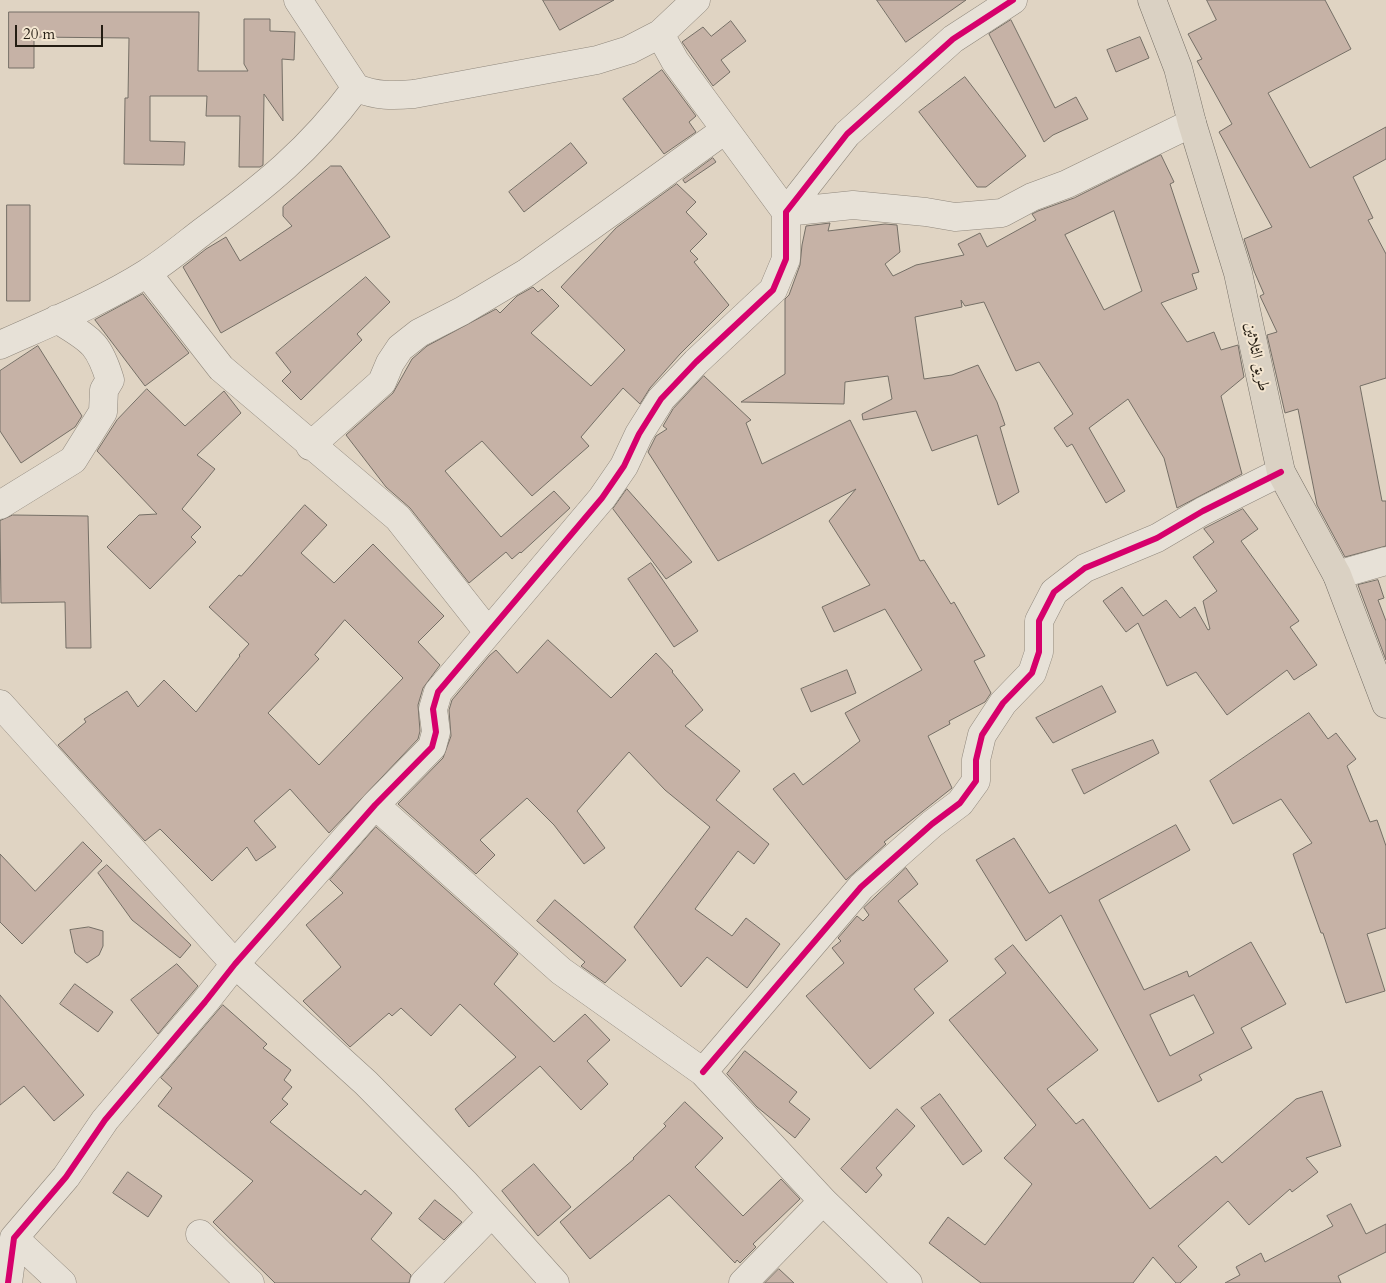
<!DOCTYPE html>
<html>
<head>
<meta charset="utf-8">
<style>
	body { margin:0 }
	#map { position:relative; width:1386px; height:1283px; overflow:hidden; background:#e0d4c3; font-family:Cardo,serif }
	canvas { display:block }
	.scale { position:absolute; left:15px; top:25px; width:88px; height:22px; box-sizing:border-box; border:2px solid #241d13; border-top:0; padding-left:6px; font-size:15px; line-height:18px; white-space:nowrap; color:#241d13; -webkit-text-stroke:4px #f3e5d0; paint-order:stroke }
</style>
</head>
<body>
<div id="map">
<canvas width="1386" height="1283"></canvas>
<div class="scale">20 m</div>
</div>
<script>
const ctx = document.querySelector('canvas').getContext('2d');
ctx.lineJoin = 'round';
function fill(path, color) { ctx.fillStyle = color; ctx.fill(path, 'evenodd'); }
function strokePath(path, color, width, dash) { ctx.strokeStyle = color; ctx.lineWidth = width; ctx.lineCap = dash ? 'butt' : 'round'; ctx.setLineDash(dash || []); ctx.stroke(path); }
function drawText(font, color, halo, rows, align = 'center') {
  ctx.font = font + ' Cardo,Amiri,serif'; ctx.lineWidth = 4; ctx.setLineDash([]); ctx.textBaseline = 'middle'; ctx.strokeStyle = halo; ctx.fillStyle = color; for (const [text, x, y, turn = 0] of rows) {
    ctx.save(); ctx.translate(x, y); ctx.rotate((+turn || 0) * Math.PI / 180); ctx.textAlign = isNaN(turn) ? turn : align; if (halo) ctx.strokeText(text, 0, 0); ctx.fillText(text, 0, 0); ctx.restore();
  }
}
const building = new Path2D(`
	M 543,0 L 614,0 L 560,30 Z
	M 877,0 L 966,0 L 906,42 Z
	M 1207,0 L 1325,0 L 1351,49 L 1268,93 L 1310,168 L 1386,127 L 1386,159 L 1353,177 L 1373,218 L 1368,220 L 1386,254 L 1386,378 L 1360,386 L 1382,501 L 1386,501 L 1386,546 L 1345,557 L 1317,505 L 1298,409 L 1285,413 L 1267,335 L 1277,332 L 1260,296 L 1264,294 L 1254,271 L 1244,239 L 1272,227 L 1219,132 L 1232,124 L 1197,61 L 1202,59 L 1188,34 L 1216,20 Z
	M 9,12 L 199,12 L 198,71 L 248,71 L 244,64 L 244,19 L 270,19 L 270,31 L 295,32 L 294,60 L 282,59 L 283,121 L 264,94 L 263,165 L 260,167 L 239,167 L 240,116 L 206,116 L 207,96 L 150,96 L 150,141 L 185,142 L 184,165 L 124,164 L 125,98 L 128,98 L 129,38 L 34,37 L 34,68 L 9,68 Z
	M 1011,20 L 1055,108 L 1076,97 L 1088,119 L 1053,135 L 1044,142 L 989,34 Z
	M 731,21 L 746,41 L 721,60 L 730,72 L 713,86 L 682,42 L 703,27 L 711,36 Z
	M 1140,37 L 1149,58 L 1116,72 L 1107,50 Z
	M 662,70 L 696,116 L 689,122 L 696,132 L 664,154 L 623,99 Z
	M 965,77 L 1026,156 L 986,187 L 977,187 L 919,112 Z
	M 571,143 L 587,163 L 524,212 L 509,192 Z
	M 1161,155 L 1174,182 L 1170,184 L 1199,272 L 1192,274 L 1197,289 L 1161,303 L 1187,342 L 1214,332 L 1221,350 L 1238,345 L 1244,377 L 1221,396 L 1242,474 L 1177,508 L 1164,458 L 1128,399 L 1089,428 L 1125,491 L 1106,503 L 1072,444 L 1067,447 L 1054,428 L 1073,414 L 1039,362 L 1016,371 L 984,302 L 965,306 L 961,300 L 962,307 L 915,317 L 924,379 L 952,375 L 978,365 L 997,402 L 1005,425 L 1000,427 L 1019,492 L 998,505 L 977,435 L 932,451 L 916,411 L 863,420 L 862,414 L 892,399 L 888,376 L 845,382 L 844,404 L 741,402 L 785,374 L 785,299 L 789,295 L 800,265 L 802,245 L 806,226 L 830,223 L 828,231 L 885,224 L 897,225 L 900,252 L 885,264 L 893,276 L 916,265 L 964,255 L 958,244 L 980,233 L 987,247 L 1036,220 L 1032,214 L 1038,211 L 1074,198 ZM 1114,211 L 1142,291 L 1104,310 L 1065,235 Z
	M 713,158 L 716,162 L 685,183 L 683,180 Z
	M 331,166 L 341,166 L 390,237 L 221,333 L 183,267 L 206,249 L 226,237 L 240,261 L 292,226 L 283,216 L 283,207 Z
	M 677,184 L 696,202 L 686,212 L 707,234 L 690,251 L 698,259 L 694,262 L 729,305 L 680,354 L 650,388 L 640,404 L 623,388 L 581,437 L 589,446 L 532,496 L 482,441 L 445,471 L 501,537 L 554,491 L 570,508 L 521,553 L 520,552 L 512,559 L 506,552 L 469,583 L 410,508 L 386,487 L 346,435 L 393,393 L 412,359 L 427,346 L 496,309 L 500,313 L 517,296 L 533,287 L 538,292 L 542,289 L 559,306 L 531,333 L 591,386 L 625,350 L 561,287 L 616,228 Z
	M 7,205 L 30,205 L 30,301 L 7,301 Z
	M 366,277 L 390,302 L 357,334 L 362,340 L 301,400 L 282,381 L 291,372 L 276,353 Z
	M 143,294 L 189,353 L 145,386 L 95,320 Z
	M 38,346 L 82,416 L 75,427 L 21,463 L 0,431 L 0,371 Z
	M 704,376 L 751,420 L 746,423 L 762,464 L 850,420 L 920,561 L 924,560 L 951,604 L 954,602 L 985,656 L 974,661 L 991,693 L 985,702 L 949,721 L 950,724 L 928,736 L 952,788 L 884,842 L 886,844 L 846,880 L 773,789 L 794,773 L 803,785 L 860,741 L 845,713 L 922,670 L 885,609 L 834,632 L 822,607 L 870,585 L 829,521 L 856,489 L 718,561 L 648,452 L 656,436 L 667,429 L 663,426 L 673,409 Z
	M 147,389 L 185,426 L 224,391 L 241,413 L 197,455 L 215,469 L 182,509 L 201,527 L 191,537 L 196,542 L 150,589 L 107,547 L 139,515 L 157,514 L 97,451 L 117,420 Z
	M 627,489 L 692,562 L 666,579 L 613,509 Z
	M 305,505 L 327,525 L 301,553 L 334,583 L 373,544 L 444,616 L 418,642 L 440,665 L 423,688 L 418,705 L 420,731 L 418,739 L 329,833 L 290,789 L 254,821 L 276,847 L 256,861 L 247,847 L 212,881 L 160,829 L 145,841 L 58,745 L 86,722 L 84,719 L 127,691 L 138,707 L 164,680 L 196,712 L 240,656 L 239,655 L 249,644 L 209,607 L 239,575 L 241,576 ZM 345,620 L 403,678 L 319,765 L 268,713 L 319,659 L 315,655 Z
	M 1243,509 L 1258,529 L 1241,541 L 1299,621 L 1290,627 L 1317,665 L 1294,680 L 1287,670 L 1227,715 L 1196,672 L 1167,686 L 1138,623 L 1126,632 L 1103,601 L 1122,587 L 1143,616 L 1166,600 L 1180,618 L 1195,607 L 1208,630 L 1210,629 L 1203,601 L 1217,591 L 1193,557 L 1214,542 L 1204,529 Z
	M 13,515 L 88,516 L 91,648 L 66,648 L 65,602 L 1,603 L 0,521 Z
	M 651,563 L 698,631 L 674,647 L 628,579 Z
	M 1378,580 L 1384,598 L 1378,600 L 1386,621 L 1386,660 L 1358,585 Z
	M 548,640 L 611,698 L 656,653 L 673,671 L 672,672 L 703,710 L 685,726 L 740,771 L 716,800 L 769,844 L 754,864 L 738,851 L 695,909 L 732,936 L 746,918 L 780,944 L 747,988 L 707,957 L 681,987 L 634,927 L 710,827 L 665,790 L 629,752 L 577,811 L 605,848 L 584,864 L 554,825 L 527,798 L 480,840 L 495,855 L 476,874 L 398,804 L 443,758 L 451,736 L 449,710 L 452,700 L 489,656 L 496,650 L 517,673 Z
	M 847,670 L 856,693 L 811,712 L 801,689 Z
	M 1102,686 L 1116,712 L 1053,743 L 1036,718 Z
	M 1309,713 L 1328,739 L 1336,733 L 1356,759 L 1347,766 L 1370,822 L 1377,820 L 1386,846 L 1386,928 L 1367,934 L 1385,991 L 1346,1003 L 1323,933 L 1321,933 L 1293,854 L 1312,843 L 1281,799 L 1233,824 L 1210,781 Z
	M 1153,740 L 1159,753 L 1084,794 L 1072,770 Z
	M 1176,825 L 1190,850 L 1099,900 L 1144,990 L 1187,971 L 1189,977 L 1251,942 L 1286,1004 L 1241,1028 L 1252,1048 L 1199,1075 L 1202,1080 L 1158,1102 L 1061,915 L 1026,941 L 976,860 L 1014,838 L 1049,893 ZM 1194,995 L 1214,1033 L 1170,1056 L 1150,1015 Z
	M 376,827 L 518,954 L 494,984 L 554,1042 L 585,1014 L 610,1040 L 587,1061 L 608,1084 L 581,1110 L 540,1066 L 469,1127 L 455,1109 L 516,1057 L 460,1004 L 431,1036 L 401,1008 L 392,1016 L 389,1013 L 350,1047 L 303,1001 L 341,967 L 306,925 L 343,893 L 330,880 Z
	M 83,842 L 102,861 L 22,944 L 0,922 L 0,854 L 35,891 Z
	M 107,865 L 191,945 L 180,958 L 132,920 L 98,873 Z
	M 906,868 L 918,884 L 898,901 L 948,961 L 914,989 L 934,1013 L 870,1069 L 806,996 L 844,963 L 832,948 L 841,941 L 838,938 L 857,916 L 863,921 L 869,915 L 864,908 Z
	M 555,900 L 626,960 L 605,983 L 581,966 L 585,962 L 537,921 Z
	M 89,927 L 103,931 L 103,946 L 99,955 L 87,963 L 75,953 L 70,930 Z
	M 1013,945 L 1098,1050 L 1047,1089 L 1076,1124 L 1083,1119 L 1150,1209 L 1216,1156 L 1222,1163 L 1296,1099 L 1322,1091 L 1341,1146 L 1306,1158 L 1318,1172 L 1292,1192 L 1290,1189 L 1249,1225 L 1228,1201 L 1178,1246 L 1197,1267 L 1180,1283 L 1176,1283 L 1153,1257 L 1133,1283 L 981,1283 L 929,1243 L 948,1217 L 985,1245 L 1032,1184 L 1004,1158 L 1036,1125 L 949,1020 L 1006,973 L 995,959 Z
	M 177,964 L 198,986 L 158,1034 L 131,1000 Z
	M 75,984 L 113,1012 L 98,1032 L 60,1004 Z
	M 0,995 L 84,1095 L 54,1121 L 24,1086 L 0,1105 Z
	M 223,1005 L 267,1044 L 263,1048 L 291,1070 L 284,1080 L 292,1087 L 282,1099 L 288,1104 L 270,1122 L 361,1195 L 365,1190 L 392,1213 L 371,1239 L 411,1275 L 409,1283 L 275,1283 L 213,1222 L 253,1181 L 158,1106 L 172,1088 L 161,1078 Z
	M 745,1051 L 797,1092 L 789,1102 L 810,1119 L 795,1138 L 757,1107 L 727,1074 Z
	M 940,1094 L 982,1151 L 963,1165 L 921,1108 Z
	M 685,1102 L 723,1138 L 695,1167 L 743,1216 L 781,1179 L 800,1199 L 753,1244 L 756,1247 L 740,1263 L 737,1260 L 735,1263 L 669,1195 L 590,1259 L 560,1222 L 634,1159 L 633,1158 L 666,1126 L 664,1124 Z
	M 897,1109 L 915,1126 L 876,1168 L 882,1175 L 866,1193 L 841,1169 Z
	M 534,1164 L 571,1207 L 538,1236 L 502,1191 Z
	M 128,1172 L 162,1196 L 148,1217 L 113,1193 Z
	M 435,1200 L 462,1222 L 444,1240 L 419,1219 Z
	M 1351,1204 L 1366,1234 L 1386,1224 L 1386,1252 L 1338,1276 L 1341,1283 L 1225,1283 L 1240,1275 L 1236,1267 L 1261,1253 L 1265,1262 L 1333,1226 L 1327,1216 Z
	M 779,1269 L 794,1283 L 765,1283 Z`);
fill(building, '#c6b2a6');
strokePath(building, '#756f66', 1);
const minor = new Path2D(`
	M 298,0 L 356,88
	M 660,34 L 675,61 L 786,212 L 853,205 L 926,212 L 955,217 L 1002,213 L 1032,197 L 1067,184 L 1192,123
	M 147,273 L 221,368 L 398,518 L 488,632
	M 0,345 C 49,323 101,302 147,273 C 166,261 184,246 202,232 C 264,187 310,150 356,88 C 377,96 392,96 414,94 L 597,60 L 629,50 L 660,34 L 696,0
	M 310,446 L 382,382 L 390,363 L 400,348 L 419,333 L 462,311 L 526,273 L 725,130
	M 0,505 L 73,460 L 103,412 L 104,390 L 110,380 C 98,341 90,340 57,319
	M 1337,575 L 1386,561
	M 0,704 L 235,964 L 366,1083 L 465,1183 L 555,1283
	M 375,805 L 561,971 L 703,1072 L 823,1201 L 908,1283
	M 703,1072 L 861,887 L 932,824 L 960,803 L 976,781 L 976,760 L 982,735 L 1003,703 L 1032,673 L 1039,652 L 1039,621 L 1054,592 L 1085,568 L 1157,538 L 1203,511 L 1281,472
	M 200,1234 L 250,1283
	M 14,1238 L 62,1283
	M 8,1283 L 14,1238 L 66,1177 L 105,1120 L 205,1002 L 235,964 L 375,805 L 432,747 L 436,732 L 433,709 L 438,692 L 602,498 L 624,466 L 639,434 L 661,399 L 696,362 L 773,290 L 786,259 L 786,212 L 847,134 L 953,39 L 1013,0
	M 424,1283 L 492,1213
	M 743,1283 L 823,1201`);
const major = new Path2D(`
	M 1152,0 L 1178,68 L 1192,123 L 1238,273 L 1281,472 L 1337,575 L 1386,704`);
strokePath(minor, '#90887d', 29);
strokePath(major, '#756f66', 29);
strokePath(minor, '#e7e1d7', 28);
strokePath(major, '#dad1c3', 28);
strokePath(new Path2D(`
	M 703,1072 L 861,887 L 932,824 L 960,803 L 976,781 L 976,760 L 982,735 L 1003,703 L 1032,673 L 1039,652 L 1039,621 L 1054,592 L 1085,568 L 1157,538 L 1203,511 L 1281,472
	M 8,1283 L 14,1238 L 66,1177 L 105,1120 L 205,1002 L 235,964 L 375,805 L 432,747 L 436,732 L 433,709 L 438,692 L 602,498 L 624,466 L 639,434 L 661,399 L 696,362 L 773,290 L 786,259 L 786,212 L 847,134 L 953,39 L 1013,0`), '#d6006c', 6);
drawText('16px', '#241d13', '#f3e5d0', [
	["طريق الثلاثين",1256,357,78]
]);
</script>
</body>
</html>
